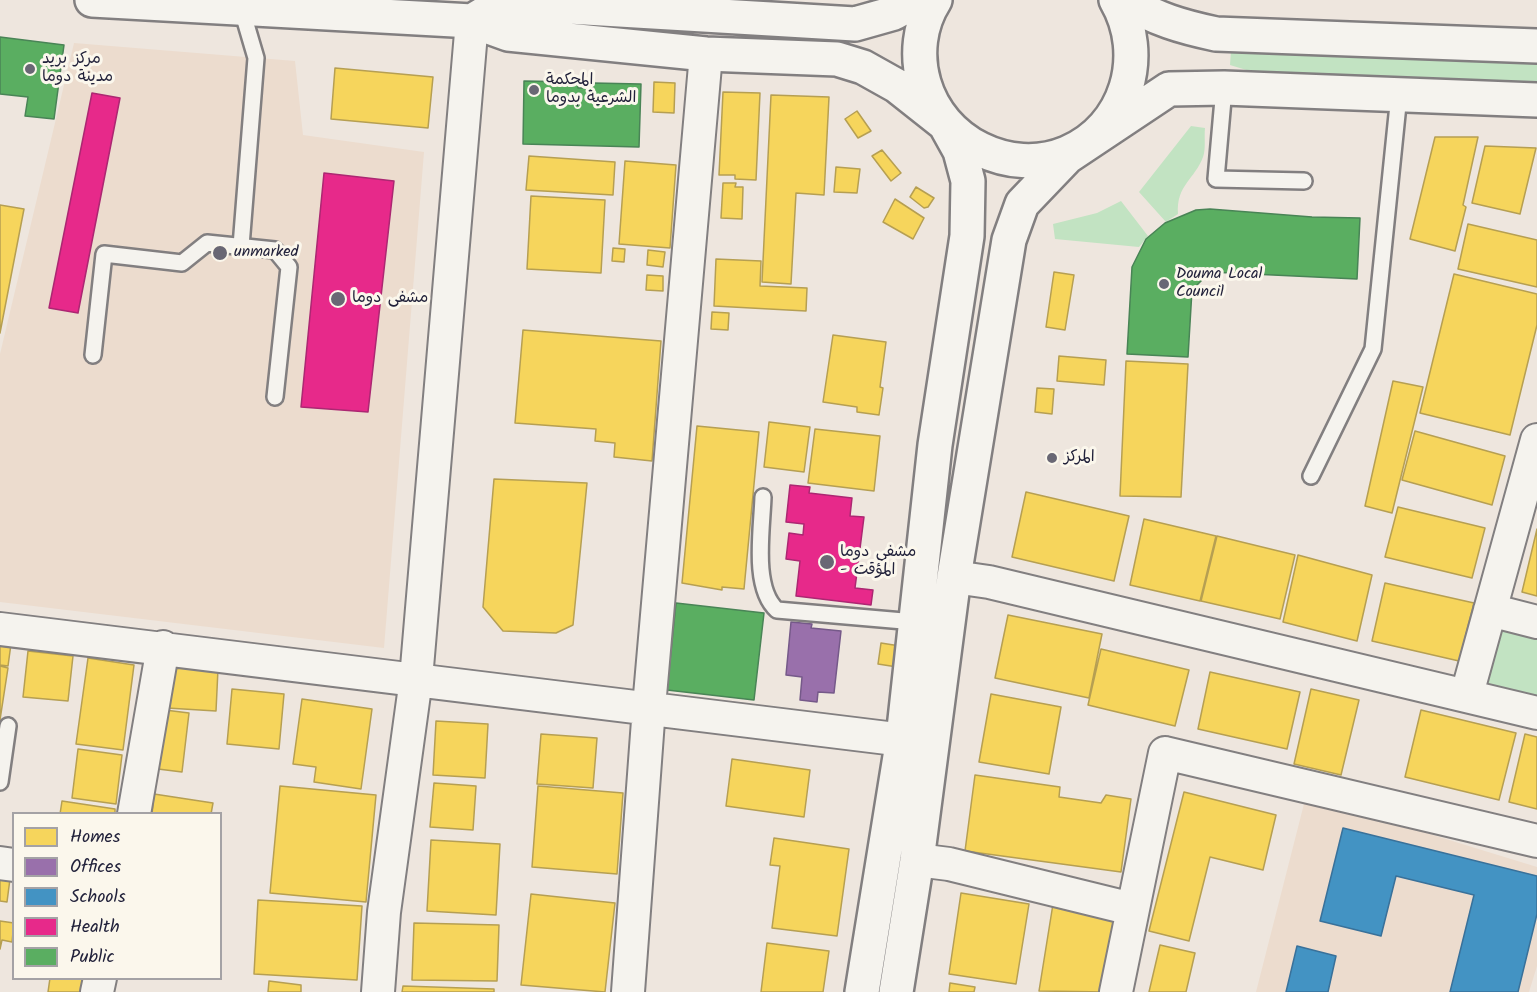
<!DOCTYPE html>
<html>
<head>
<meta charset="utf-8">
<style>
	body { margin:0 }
	#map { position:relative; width:1537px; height:992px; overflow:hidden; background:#eee6de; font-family:Kalam,sans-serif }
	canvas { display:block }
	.legend { position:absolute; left:12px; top:812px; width:210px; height:168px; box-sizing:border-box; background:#fbf7ec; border:2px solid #a4a2a5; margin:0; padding:8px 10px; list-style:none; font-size:18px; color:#22223b }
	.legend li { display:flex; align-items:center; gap:12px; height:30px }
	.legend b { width:30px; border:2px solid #a4a2a5 }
</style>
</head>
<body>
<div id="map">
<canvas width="1537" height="992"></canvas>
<ul class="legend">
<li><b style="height:16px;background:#f6d55c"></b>Homes</li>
<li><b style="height:16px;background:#9970ab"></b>Offices</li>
<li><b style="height:16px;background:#4393c3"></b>Schools</li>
<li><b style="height:16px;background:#e7298a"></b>Health</li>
<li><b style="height:16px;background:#5aae61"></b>Public</li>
</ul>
</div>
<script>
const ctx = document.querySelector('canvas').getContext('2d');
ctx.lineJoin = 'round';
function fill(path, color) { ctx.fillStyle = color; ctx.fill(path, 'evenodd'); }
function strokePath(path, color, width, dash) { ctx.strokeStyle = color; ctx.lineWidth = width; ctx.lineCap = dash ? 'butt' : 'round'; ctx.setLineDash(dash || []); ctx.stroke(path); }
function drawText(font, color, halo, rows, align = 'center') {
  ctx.font = font + ' Kalam,"Playpen Sans Arabic",sans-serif'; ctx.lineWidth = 6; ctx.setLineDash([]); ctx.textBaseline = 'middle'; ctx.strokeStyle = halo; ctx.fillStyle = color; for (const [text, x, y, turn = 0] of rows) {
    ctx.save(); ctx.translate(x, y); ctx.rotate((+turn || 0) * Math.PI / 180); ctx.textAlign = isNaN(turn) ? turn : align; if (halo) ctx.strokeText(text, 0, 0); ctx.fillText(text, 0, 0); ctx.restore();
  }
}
fill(new Path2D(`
	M 74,43 L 295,61 L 303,135 L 424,152 L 384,648 L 0,602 L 0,354 Z
	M 1306,796 L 1537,867 L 1537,966 L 1529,992 L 1256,992 Z`), '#ecdcce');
fill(new Path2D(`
	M 1231,51 L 1537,57 L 1537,85 L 1266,76 L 1230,65 Z
	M 1191,126 L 1205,128 C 1204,137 1206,149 1203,157 C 1195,179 1176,185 1178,214 L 1166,222 L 1139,192 Z
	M 1121,201 L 1148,236 L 1139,247 L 1055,239 L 1053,224 L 1097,213 Z
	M 1503,624 L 1537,634 L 1537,698 L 1486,686 Z`), '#c2e3c2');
const homes = new Path2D(`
	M 335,68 L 433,77 L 428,128 L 331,119 Z
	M 654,82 L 675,83 L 674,113 L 653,112 Z
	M 723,92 L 760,93 L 756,180 L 735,179 L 735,175 L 719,175 Z
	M 771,95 L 829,97 L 824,195 L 796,193 L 791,284 L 762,282 Z
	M 857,111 L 871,131 L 858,138 L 845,119 Z
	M 1435,137 L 1478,137 L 1463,205 L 1466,207 L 1455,251 L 1410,239 Z
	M 1485,146 L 1536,148 L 1520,214 L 1472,203 Z
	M 882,150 L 901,173 L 891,181 L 872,156 Z
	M 529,156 L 615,162 L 613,195 L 526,190 Z
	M 625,161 L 676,165 L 670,248 L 619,244 Z
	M 836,167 L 860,169 L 857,193 L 834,192 Z
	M 723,183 L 736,183 L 735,187 L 743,187 L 742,219 L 721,218 Z
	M 916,187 L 934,198 L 928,207 L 924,208 L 910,197 Z
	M 531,196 L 605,200 L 601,273 L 527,269 Z
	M 895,199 L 924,218 L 913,239 L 883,222 Z
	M 0,205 L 24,209 L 0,333 Z
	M 1468,224 L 1537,240 L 1537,287 L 1458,269 Z
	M 613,248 L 625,249 L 624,262 L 612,261 Z
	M 648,250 L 665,252 L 663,267 L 647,265 Z
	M 716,259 L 761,261 L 760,286 L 807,288 L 806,311 L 714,306 Z
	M 1054,272 L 1074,275 L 1065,330 L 1046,327 Z
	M 1454,274 L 1537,294 L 1537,325 L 1510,435 L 1420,413 Z
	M 647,275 L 663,276 L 663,291 L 646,290 Z
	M 712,312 L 729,313 L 728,330 L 711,329 Z
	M 523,330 L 661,341 L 652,461 L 614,457 L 615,443 L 595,441 L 596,429 L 515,423 Z
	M 833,335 L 886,342 L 880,387 L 883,388 L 879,415 L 857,412 L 857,407 L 823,402 Z
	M 1059,356 L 1106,360 L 1104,385 L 1057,381 Z
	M 1126,361 L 1188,364 L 1181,497 L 1120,496 Z
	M 1393,381 L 1423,387 L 1392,513 L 1365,506 Z
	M 1037,388 L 1054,389 L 1052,414 L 1035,412 Z
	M 769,422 L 810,427 L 804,472 L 764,467 Z
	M 697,426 L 759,432 L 744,589 L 722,587 L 722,590 L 682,583 Z
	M 815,429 L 880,436 L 874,491 L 808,483 Z
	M 1415,431 L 1505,456 L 1492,505 L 1402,480 Z
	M 494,479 L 587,483 L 573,625 L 556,633 L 503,631 L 483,607 Z
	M 1026,492 L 1129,516 L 1114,581 L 1012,557 Z
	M 1398,507 L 1485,528 L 1472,578 L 1385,557 Z
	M 1144,519 L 1216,536 L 1200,601 L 1130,585 Z
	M 1537,529 L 1537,596 L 1522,592 Z
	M 1217,536 L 1295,555 L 1280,619 L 1201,601 Z
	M 1298,555 L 1372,575 L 1357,641 L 1283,622 Z
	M 1385,583 L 1474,603 L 1459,661 L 1372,641 Z
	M 1008,615 L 1102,634 L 1089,698 L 995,678 Z
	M 0,643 L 11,644 L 8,666 L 0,665 Z
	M 881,643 L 900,646 L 897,667 L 878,664 Z
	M 1101,649 L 1189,670 L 1175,726 L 1088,705 Z
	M 28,651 L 73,656 L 68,701 L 23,697 Z
	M 88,658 L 134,665 L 123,750 L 76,744 Z
	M 0,666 L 8,668 L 0,720 Z
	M 170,666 L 218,669 L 216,711 L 167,708 Z
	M 1210,672 L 1300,692 L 1287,749 L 1198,729 Z
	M 232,689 L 284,694 L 279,749 L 227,744 Z
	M 1311,689 L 1359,700 L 1341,775 L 1294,764 Z
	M 991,694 L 1061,707 L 1049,774 L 979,762 Z
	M 302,699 L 372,709 L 361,789 L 314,782 L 316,767 L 293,764 Z
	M 165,710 L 189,713 L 182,772 L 158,769 Z
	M 1421,710 L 1516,733 L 1499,800 L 1405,777 Z
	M 436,721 L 488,724 L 485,778 L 433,775 Z
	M 541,734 L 597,738 L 593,788 L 537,784 Z
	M 1525,734 L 1537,737 L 1537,809 L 1509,802 Z
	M 78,749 L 122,755 L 116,804 L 72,798 Z
	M 732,759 L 810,770 L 804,817 L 726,806 Z
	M 975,775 L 1060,787 L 1059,797 L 1101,803 L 1106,795 L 1131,799 L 1121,872 L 965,851 Z
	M 434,783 L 476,786 L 473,830 L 430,827 Z
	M 280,786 L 376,795 L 366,902 L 270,893 Z
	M 538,786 L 623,793 L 617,874 L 532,867 Z
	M 1184,792 L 1276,815 L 1263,870 L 1210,857 L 1189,941 L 1149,931 Z
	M 154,794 L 213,803 L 211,814 L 152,814 Z
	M 62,801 L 115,809 L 115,814 L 60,814 Z
	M 774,838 L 849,849 L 837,936 L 772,928 L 780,866 L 770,865 Z
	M 431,840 L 500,844 L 496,915 L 427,911 Z
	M 0,869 L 11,871 L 7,902 L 0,901 Z
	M 961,893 L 1029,904 L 1016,984 L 949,974 Z
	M 531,894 L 615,903 L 605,992 L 521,985 Z
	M 258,900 L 362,906 L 357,980 L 254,974 Z
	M 1053,904 L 1119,915 L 1107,992 L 1039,991 Z
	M 0,921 L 14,923 L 12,942 L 2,940 L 0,949 Z
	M 414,923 L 499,925 L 497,981 L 412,980 Z
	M 767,943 L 829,951 L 823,992 L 761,992 Z
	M 1160,945 L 1195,953 L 1186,992 L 1149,992 Z
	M 50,978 L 91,978 L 89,992 L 48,992 Z
	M 269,981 L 301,985 L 301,992 L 268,992 Z
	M 950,983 L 975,987 L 974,992 L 949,992 Z
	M 403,986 L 494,989 L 494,992 L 402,992 Z`);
fill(homes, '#f6d55c');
strokePath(homes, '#b69f52', 1.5);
const offices = new Path2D(`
	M 791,622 L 812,624 L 811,628 L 841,631 L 834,693 L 818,692 L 817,702 L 800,700 L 802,677 L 786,675 Z`);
fill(offices, '#9970ab');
strokePath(offices, '#755989', 1.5);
const schools = new Path2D(`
	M 1343,828 L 1537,876 L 1537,914 L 1518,992 L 1450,992 L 1474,895 L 1396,876 L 1381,936 L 1320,921 Z
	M 1297,946 L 1336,956 L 1328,992 L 1286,992 Z`);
fill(schools, '#4393c3');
strokePath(schools, '#39719a', 1.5);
const health = new Path2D(`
	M 92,93 L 120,98 L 78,313 L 49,308 Z
	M 324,173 L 394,181 L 368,412 L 301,407 Z
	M 790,485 L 810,487 L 809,493 L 852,498 L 850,516 L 864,517 L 855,588 L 873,590 L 871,605 L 796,596 L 800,561 L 786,559 L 789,533 L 803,535 L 804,524 L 786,522 Z`);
fill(health, '#e7298a');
strokePath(health, '#ac2772', 1.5);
const public = new Path2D(`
	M 0,37 L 64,45 L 54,119 L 25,116 L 28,97 L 0,94 Z
	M 524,81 L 578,82 L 578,88 L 593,88 L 593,83 L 641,84 L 639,147 L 523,144 Z
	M 1210,209 L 1312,217 L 1360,218 L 1357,279 L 1210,272 L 1192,290 L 1188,357 L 1127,354 L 1132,267 L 1146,239 L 1165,223 L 1196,210 Z
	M 676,603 L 764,613 L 754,700 L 667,690 Z`);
fill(public, '#5aae61');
strokePath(public, '#498456', 1.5);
const lane = new Path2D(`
	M 241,7 L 256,58 L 241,246
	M 1224,88 L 1216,179 L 1304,181
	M 93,355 L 104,254 L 182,263 L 207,243 L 275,250 L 289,267 L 275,397
	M 1311,476 L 1373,349 L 1399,95
	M 763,497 C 762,529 752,588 777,610 L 915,622
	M 0,782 L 8,726`);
const street = new Path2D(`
	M 954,577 L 989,582 L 1537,713
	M 1490,610 L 1537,622
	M 0,629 L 928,743
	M 1467,694 L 1537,440
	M 134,814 L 163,647
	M 917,860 L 949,864 L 1132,909
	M 0,863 L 14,865
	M 97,992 L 100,978
	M 378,992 L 384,912 L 416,679 L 472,21
	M 628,992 L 649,707 L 706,54
	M 1116,992 L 1165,753 L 1537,841`);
const secondary = new Path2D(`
	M 92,0 L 472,21 L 508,34 L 706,54 L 837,59 L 863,67 L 897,86 L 945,124 L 960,151 L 968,181 L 967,236 L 935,445 L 903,738 L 862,992
	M 935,0 C 919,25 916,56 924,83 C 941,142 1009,177 1067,153 C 1127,128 1148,55 1116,0
	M 1126,0 C 1154,19 1183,27 1216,34 L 1537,46
	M 472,21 L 502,3 L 855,24 L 894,13 L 917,0
	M 896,992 L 917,860 L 954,577 L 1009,240 L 1022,204 L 1067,157 L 1169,89 L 1224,88 L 1537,100`);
strokePath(lane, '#827f80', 20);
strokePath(street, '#827f80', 36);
strokePath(secondary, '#827f80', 38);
strokePath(lane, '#f5f3ee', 15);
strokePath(street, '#f5f3ee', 32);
strokePath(secondary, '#f5f3ee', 33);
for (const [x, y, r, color] of [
	[30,69,6,"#696774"],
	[534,90,6,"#696774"],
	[220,253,8,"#696774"],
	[1164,284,6,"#696774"],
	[338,299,8,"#696774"],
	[1052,458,6,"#696774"],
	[827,562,8,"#696774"]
]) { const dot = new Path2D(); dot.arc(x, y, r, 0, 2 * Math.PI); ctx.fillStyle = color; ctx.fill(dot); strokePath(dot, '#fbf7ec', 2); }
drawText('16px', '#22223b', '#fbf7ec', [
	["مركز بريد",42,60],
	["مدينة دوما",42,78],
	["المحكمة",546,81],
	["الشرعية بدوما",546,99],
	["unmarked",234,253],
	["Douma Local",1176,275],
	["Council",1176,293],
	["مشفى دوما",352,299],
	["المركز",1064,458],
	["مشفى دوما",840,553],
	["- المؤقت",840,571]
], 'left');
</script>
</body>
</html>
